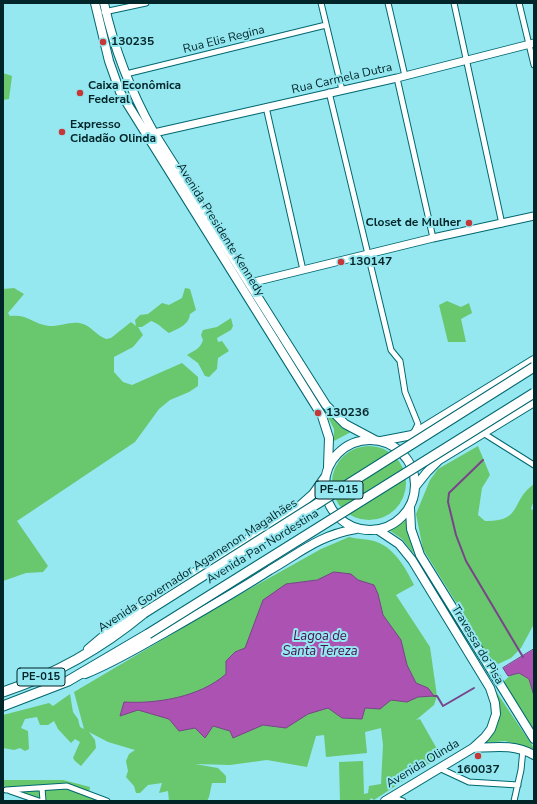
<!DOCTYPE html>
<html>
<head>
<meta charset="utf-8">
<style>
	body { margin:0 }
	#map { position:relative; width:537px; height:804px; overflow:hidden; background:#95e7f0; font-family:"Nunito Sans",sans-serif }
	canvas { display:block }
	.frame { position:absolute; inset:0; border:4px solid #012528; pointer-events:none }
</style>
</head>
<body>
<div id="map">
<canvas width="537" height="804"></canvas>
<div class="frame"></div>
</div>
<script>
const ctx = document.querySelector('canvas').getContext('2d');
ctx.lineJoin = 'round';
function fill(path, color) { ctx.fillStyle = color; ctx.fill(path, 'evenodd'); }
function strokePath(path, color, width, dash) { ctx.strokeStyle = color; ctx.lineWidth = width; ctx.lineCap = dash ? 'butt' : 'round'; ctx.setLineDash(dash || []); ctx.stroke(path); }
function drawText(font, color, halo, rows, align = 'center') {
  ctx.font = font + ' "Nunito Sans",sans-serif'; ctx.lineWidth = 4; ctx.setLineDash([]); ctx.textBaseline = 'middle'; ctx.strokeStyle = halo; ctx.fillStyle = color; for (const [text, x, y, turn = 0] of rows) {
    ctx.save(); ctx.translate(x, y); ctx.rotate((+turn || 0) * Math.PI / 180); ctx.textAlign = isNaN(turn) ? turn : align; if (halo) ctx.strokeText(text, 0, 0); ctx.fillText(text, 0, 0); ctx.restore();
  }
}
fill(new Path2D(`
	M 3,73 L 12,76 L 9,99 L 3,100 Z
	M 14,288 L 24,294 L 8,313 L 10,316 C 28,314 33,324 49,326 C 59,327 73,320 83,324 C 92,327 96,335 106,339 L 111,338 L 131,322 L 136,326 L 135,320 L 140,315 L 148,314 L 162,303 L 169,305 L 182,298 L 185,288 L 190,289 L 196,310 L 190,314 C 189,325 179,328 169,333 C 163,329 158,323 151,321 L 142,327 L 138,327 L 143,335 L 133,347 L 114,357 L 114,372 L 123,382 L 132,385 L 182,363 L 198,377 L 198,386 L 189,392 L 170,400 L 159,409 L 135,442 L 17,521 L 48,566 L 43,572 L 26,573 L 3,581 L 3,289 Z
	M 447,301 L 461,307 L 469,303 L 472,313 L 461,319 L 466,342 L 448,342 L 439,305 Z
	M 231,318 L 233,326 L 231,330 L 217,338 L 218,342 L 222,341 L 229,351 L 218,358 L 217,369 L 209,377 L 205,376 L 198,363 L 187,355 C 195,350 200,349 203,340 L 201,335 L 203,330 L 217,327 Z
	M 282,339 L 329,414 L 351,432 L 334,441 L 334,429 L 330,421 L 280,341 Z
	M332 483a37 37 0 1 1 74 0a37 37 0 1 1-74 0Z
	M 478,446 L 490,475 L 482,488 L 478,515 L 485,521 C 523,522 510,501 534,484 L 534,500 L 531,509 L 534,510 L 534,624 L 521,648 L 511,658 L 498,664 L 484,652 L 473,630 L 423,549 L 416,514 L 430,480 L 438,469 Z
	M 407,519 L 407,530 L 414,554 L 402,539 L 389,530 Z
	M 349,537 C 357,539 366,539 374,541 C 393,546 406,568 414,585 L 396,595 L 430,647 L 437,696 L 434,705 L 416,720 L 420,719 L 441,756 L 374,800 L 371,798 L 369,801 L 340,801 L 339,762 L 363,761 L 364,794 L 368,793 L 369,786 L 381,784 L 383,745 L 381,728 L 365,732 L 367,753 L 326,757 L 324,735 L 316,736 L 307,767 L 267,760 L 230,765 L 195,764 L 218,768 L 226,776 L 226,783 L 212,783 L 209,797 L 207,801 L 169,801 L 168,791 L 159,793 L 162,783 L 148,785 L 140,793 L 136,793 L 134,786 L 126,777 L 128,771 L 126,761 L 129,754 L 135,750 L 108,742 L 89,732 L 95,740 L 96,748 L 81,766 L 75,761 L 73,758 L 80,742 L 75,739 L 71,743 L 58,729 L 54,721 L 48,725 L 40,725 L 37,717 L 25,719 L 21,728 L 28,731 L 29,749 L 25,751 L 20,748 L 14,750 L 3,748 L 3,715 L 49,703 L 53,706 L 70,694 L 73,712 L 78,719 L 80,727 L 84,729 L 74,692 L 228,601 L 321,549 Z
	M 519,673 L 529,679 L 534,696 L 534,730 L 503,682 L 512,674 Z
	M 491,684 L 534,748 L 534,749 L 505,741 L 483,743 C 503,719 501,713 491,684 Z
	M 3,780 L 63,780 L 90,787 L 89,794 L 100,801 L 44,801 L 3,786 Z`), '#69c76e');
const water = new Path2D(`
	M 334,572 L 351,574 L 358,580 L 374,585 L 378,594 L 383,615 L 401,640 L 407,665 L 416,683 L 428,688 L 434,696 L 418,697 L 407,702 L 391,700 L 380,709 L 365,708 L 362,719 L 342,718 L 328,708 L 308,714 L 286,728 L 263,725 L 233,738 L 230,731 L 213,726 L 205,738 L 195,728 L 179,731 L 169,719 L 138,710 L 120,716 L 124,702 C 157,704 200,697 226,674 L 226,661 L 235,652 L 245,648 L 263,600 L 286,584 L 317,580 Z
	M 534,649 L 534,696 L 529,679 L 519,673 L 508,676 L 503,668 Z`);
fill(water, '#ac52b3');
strokePath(water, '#794489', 1);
strokePath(new Path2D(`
	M 483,460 L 449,493 L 448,502 L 456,535 L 466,561 L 523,657
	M 434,696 L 437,696 L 443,706 L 474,688`), '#794489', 2);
const street = new Path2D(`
	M 321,3 L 342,90
	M 388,3 L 405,76
	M 454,3 L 502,224
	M 519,3 L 534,65
	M 104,12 L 146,3
	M 126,74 L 326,25
	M 397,78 L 433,238
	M 329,92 L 391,350 L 400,361 L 405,392 L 418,424 L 413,434
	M 266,107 L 303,270
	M 483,433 L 534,465
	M 439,768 L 469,782 L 518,785
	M 42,788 L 43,801
	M 6,790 L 67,786 L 107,801
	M 10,791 L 39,801
	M 392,797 L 403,801
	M 514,801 L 521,770 L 523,749`);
const secondary = new Path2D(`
	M 154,133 L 397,78 L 534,43
	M 250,283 L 433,238 L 534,216`);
const primary = new Path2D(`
	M 95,3 L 109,61 L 120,92 L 322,416 L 329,438 L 328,467
	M 104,3 C 114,49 131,92 154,133 L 326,405 L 345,424 L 375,440
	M325 485a45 45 0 1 1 90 0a45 45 0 1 1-90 0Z
	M 381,441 L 412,435 L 534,360
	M 415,487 L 427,472 L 439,460 L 534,402
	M 410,508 L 411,529 L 420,555 L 534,739
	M 378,530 L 399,544 L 412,560 L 490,688 L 495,703 L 496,714 L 491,729 L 485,737 L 473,748 L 385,801
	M 88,649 L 133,611 L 296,509 L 313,494 L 325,477
	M 85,674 C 113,663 139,647 166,632 C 201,612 236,592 270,570 C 301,552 320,535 356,529
	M 473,748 C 496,747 514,744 534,755`);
const highway = new Path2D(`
	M 3,692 C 54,675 103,647 144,613
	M 3,706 L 68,681 L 148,634`);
strokePath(street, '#006870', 7);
strokePath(secondary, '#006870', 9);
strokePath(primary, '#006870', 10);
strokePath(highway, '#006870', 11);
strokePath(street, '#fff', 5);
strokePath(secondary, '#fff', 7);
strokePath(primary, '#fff', 8);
strokePath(highway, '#fff', 9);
const highwayBridge = new Path2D(`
	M 144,613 L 534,367
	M 148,634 L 534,393`);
strokePath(highwayBridge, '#006870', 11, []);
strokePath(highwayBridge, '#fff', 9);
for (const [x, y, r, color] of [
	[103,42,4,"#c63738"],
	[80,93,4,"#c63738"],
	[62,132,4,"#c63738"],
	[469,223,4,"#c63738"],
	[341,262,4,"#c63738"],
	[318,413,4,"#c63738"],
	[478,756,4,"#c63738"]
]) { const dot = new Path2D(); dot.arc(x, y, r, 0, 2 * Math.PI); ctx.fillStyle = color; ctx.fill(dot); strokePath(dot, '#95e7f0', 1.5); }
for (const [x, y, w] of [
	[339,490,48],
	[41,677,48]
]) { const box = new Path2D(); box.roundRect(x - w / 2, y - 9, w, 18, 3); ctx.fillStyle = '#95e7f0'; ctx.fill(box); strokePath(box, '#012528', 1); }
drawText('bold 11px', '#012528', null, [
	["PE-015",339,490],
	["PE-015",41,677]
]);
drawText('12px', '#012528', '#95e7f0', [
	["Rua Elis Regina",224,40,-14],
	["Rua Carmela Dutra",342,79,-13],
	["Avenida Presidente Kennedy",220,230,58],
	["Avenida Pan Nordestina",263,547,-32],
	["Avenida Governador Agamenon Magalhães",198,566,-33],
	["Travessa do Pisa",477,645,59],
	["Avenida Olinda",423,764,-31]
]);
drawText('bold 12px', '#012528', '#95e7f0', [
	["130235",111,42],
	["Caixa Econômica",88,86],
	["Federal",88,100],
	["Expresso",70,125],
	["Cidadão Olinda",70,139],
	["Closet de Mulher",461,223,"right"],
	["130147",349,262],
	["130236",326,413],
	["160037",478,770,"center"]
], 'left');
drawText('italic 13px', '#4a0f4e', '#95e7f0', [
	["Lagoa de",320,637],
	["Santa Tereza",320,652]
]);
</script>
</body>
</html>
